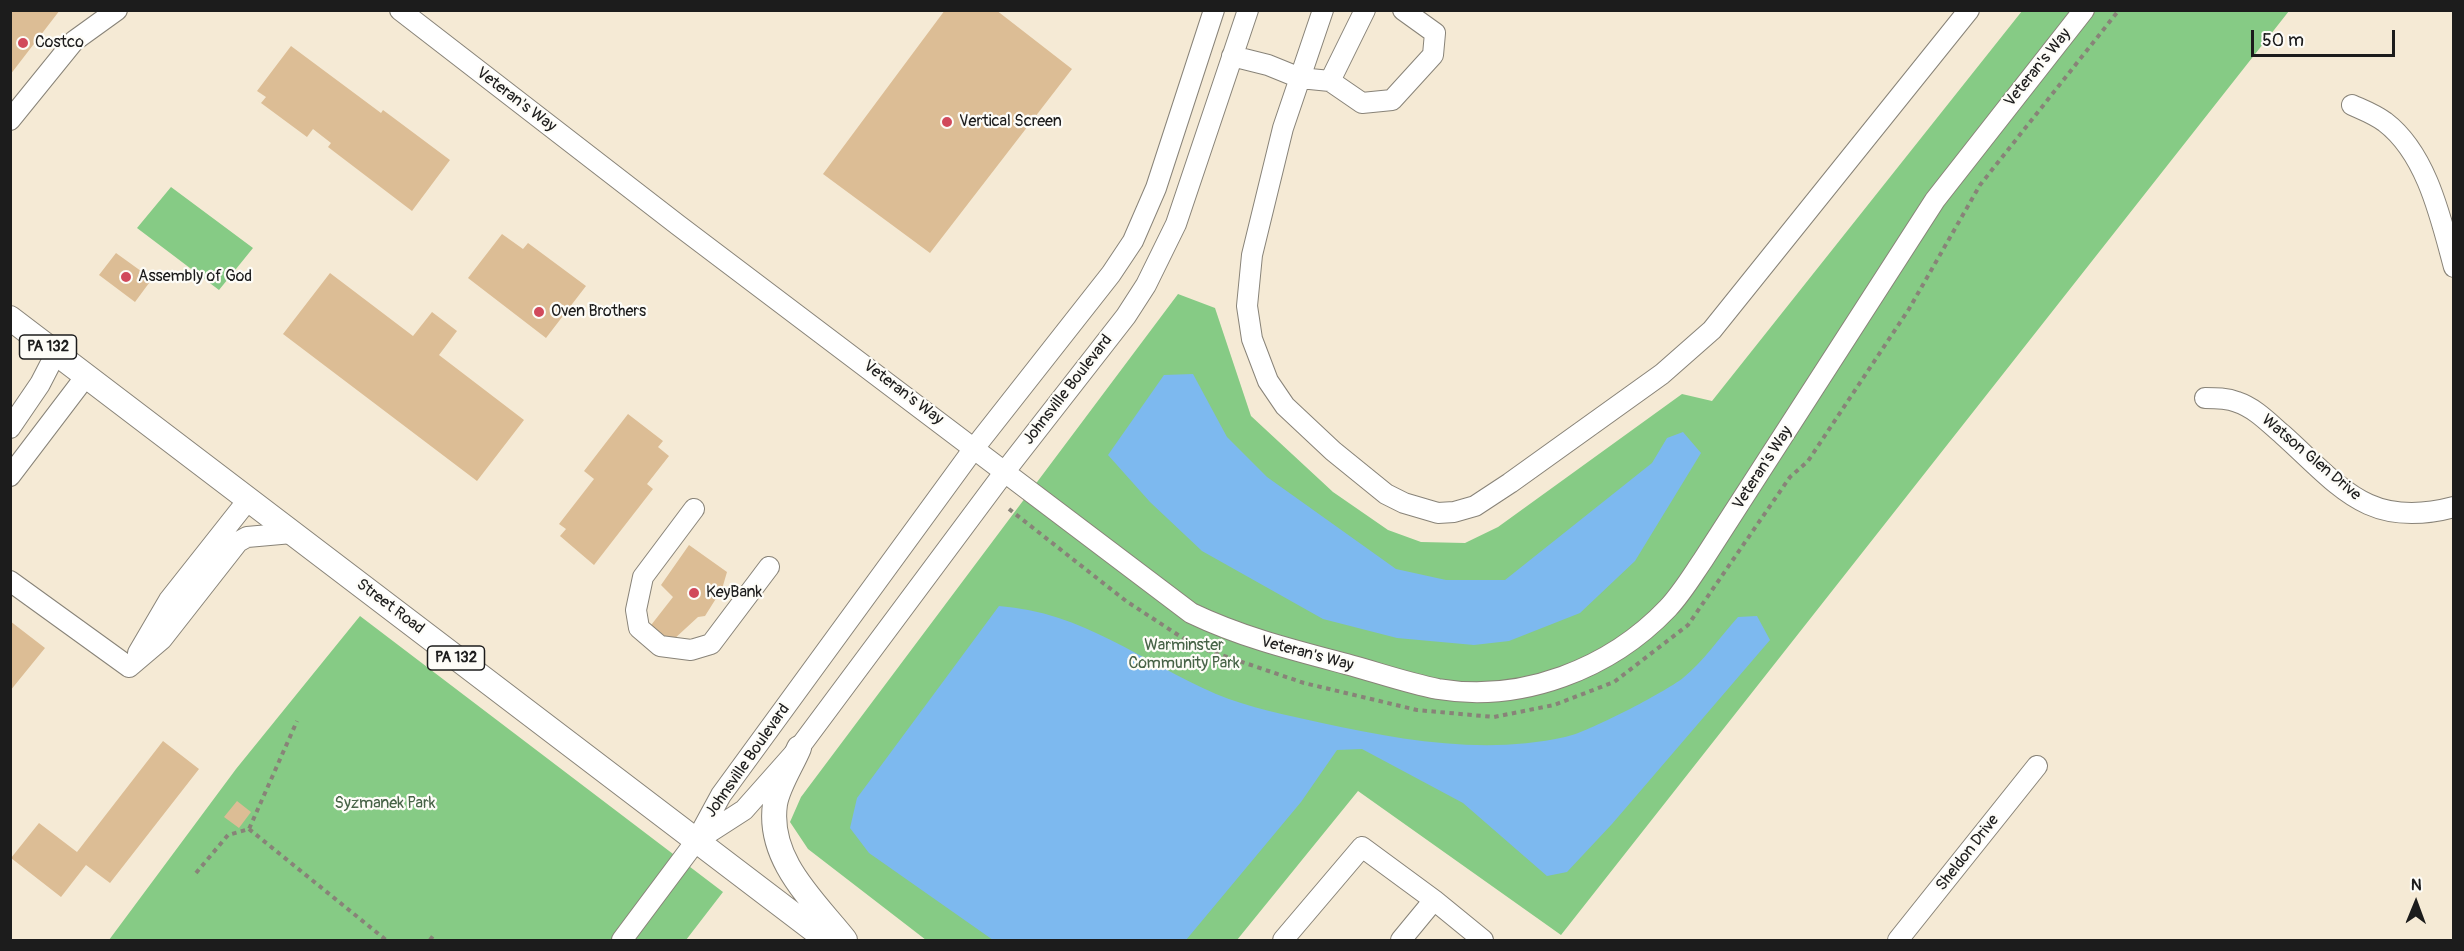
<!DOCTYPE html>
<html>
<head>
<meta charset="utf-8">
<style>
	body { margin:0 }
	#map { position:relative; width:2464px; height:951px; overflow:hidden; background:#f5ead5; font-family:Pangolin,sans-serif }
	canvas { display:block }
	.frame { position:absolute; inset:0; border:12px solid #1c1c1c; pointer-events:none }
	.north { position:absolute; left:2386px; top:873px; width:60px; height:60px; -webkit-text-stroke:4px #fdfcf7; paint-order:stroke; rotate:1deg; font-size:16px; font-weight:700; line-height:24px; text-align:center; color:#1c1c1c }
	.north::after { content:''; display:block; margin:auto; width:21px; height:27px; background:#1c1c1c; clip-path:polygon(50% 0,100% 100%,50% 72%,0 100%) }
	.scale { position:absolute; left:2251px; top:30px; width:144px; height:27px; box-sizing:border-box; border:3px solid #1c1c1c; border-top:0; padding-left:8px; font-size:18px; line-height:21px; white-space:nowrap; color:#1c1c1c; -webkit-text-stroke:4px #fdfcf7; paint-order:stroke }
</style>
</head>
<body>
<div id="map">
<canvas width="2464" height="951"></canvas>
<div class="frame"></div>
<div class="north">N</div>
<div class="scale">50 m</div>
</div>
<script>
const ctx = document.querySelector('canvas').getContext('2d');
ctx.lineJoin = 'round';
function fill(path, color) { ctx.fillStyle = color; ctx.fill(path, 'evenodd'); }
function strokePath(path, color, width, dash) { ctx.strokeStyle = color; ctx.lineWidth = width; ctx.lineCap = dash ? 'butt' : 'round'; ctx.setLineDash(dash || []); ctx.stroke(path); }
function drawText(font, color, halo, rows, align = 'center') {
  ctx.font = font + ' Pangolin,sans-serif'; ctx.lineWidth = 4.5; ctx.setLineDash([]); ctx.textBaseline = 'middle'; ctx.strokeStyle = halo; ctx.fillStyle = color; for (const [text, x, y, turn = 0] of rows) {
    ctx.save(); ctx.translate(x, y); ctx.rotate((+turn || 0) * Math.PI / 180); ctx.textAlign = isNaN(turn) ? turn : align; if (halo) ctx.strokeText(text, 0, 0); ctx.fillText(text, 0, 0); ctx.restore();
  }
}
fill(new Path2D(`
	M 2022,11 L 2289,11 L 1561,935 L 1358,791 L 1237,940 L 926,940 L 808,849 L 790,822 L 801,797 L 1178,294 L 1215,308 L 1251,416 L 1333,492 L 1388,530 L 1421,542 L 1465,543 L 1498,527 L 1682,394 L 1712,401 Z
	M 171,187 L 253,248 L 219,290 L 137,228 Z
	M 360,616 L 723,892 L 686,940 L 109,940 L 236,769 Z`), '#86cb85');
fill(new Path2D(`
	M 1193,374 L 1227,437 L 1267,477 L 1396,569 L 1446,580 L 1505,580 L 1652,463 L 1667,438 L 1683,432 L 1701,453 L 1635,561 L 1580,613 L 1509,641 L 1474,645 L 1397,638 L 1323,619 L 1202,551 L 1150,502 L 1108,455 L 1164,375 Z
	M 999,606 C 1083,612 1142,662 1216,694 C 1250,708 1286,715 1322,723 C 1400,740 1485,755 1565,737 C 1587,733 1665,692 1683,678 C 1703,662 1720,637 1738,617 L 1757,616 L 1770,640 L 1612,824 L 1567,872 L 1547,876 L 1463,803 L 1362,749 L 1337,750 L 1301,802 L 1186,940 L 993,940 L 869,853 L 850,828 L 857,798 Z`), '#7db9ef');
fill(new Path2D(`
	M 10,10 L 60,10 L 10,75 Z
	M 945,10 L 996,10 L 1072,69 L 930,253 L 823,174 Z
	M 291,46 L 381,113 L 383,110 L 450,160 L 412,211 L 328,147 L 331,143 L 313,129 L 307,137 L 261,103 L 266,97 L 257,91 Z
	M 502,234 L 523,249 L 528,243 L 586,286 L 546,338 L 468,278 Z
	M 116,253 L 152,279 L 135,302 L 99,275 Z
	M 330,273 L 413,336 L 432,312 L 457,331 L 439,355 L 524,420 L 477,481 L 283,334 Z
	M 628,414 L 663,441 L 658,447 L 669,456 L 647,484 L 653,489 L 594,565 L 560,536 L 566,529 L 559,524 L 594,479 L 584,471 Z
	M 689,545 L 727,572 L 722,589 L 705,616 L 698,617 L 673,640 L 664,643 L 648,629 L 673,597 L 661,585 Z
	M 10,621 L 45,648 L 10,691 Z
	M 163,741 L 199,769 L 110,883 L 86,865 L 61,897 L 11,858 L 39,823 L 77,852 Z
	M 237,801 L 251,812 L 239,828 L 224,817 Z`), '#dcbd95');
const minor = new Path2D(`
	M 400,10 L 678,225 L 1191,613 C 1241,637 1293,650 1346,664 C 1376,672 1407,683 1438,689 C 1522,703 1610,669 1668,608 C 1682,593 1692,576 1703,560 L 1935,200 L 2084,10
	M 1323,10 L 1283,128 L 1252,255 L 1247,306 L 1252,339 L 1268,381 L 1285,406 L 1333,451 L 1386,494 L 1404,503 L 1438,513 L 1454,512 L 1475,506 L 1510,483 L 1662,374 L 1712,330 L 1969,10
	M 1232,56 L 1268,65 L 1300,78 L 1330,81 L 1362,103 L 1392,100 L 1433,55 L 1435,33 L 1403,10
	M 1330,81 L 1365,10
	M 2352,105 C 2363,110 2374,114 2385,122 C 2427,154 2441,219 2454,267
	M 10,120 L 74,41 L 117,10
	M 2205,398 C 2216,398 2227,398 2237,402 C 2255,408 2268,422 2282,434 C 2340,486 2368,530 2454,507
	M 10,428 L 40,384 L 56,353
	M 10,476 L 86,376
	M 694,509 L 643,577 L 636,610 L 639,628 L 660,646 L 691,650 L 711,644 L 769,567
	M 10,581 L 129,667
	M 138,653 L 169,600 L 248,500
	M 129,667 L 162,639 L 238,542 L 247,537 L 292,533
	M 699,839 L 744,810 L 799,748 L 1006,470 L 1126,316 L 1146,285 L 1176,224 L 1248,10
	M 622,940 L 696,841 L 721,795 L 975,447 L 1111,274 L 1133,241 L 1156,188 L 1214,10
	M 1283,940 L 1362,847 L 1434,900
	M 1401,940 L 1434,900 L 1483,940
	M 1898,940 L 2037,766`);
const major = new Path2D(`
	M 10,318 L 827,940
	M 799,748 C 792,765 778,786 775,804 C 767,860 814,901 845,940`);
strokePath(minor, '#888378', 22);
strokePath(major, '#888378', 26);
strokePath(new Path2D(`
	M 1009,509 L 1126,601 L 1195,646 L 1304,683 L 1417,710 L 1494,717 L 1554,705 L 1614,682 L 1688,625 L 1790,477 L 1808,461 L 1909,309 L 1980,185 L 2119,10
	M 249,829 L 386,940
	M 196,873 L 228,835 L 249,829 L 297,721
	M 430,940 L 433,936`), '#888378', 4, [4.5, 4.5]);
strokePath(minor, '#fff', 20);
strokePath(major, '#fff', 24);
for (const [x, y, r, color] of [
	[23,43,6,"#d1495b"],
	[947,122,6,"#d1495b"],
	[126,277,6,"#d1495b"],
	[539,312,6,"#d1495b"],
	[694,593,6,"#d1495b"]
]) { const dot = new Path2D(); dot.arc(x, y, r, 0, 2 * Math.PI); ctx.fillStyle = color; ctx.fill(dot); strokePath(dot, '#fdfcf7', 2); }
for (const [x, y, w] of [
	[48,347,57],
	[456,658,57]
]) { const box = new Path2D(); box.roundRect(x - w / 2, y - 12, w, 24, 4.5); ctx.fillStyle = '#fdfcf7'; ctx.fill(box); strokePath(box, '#1c1c1c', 1.5); }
drawText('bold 15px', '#1c1c1c', null, [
	["PA 132",48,347],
	["PA 132",456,658]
]);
drawText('16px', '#1c1c1c', '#fdfcf7', [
	["Costco",35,43],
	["Vertical Screen",959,122],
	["Assembly of God",138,277],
	["Oven Brothers",551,312],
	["KeyBank",706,593]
], 'left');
drawText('16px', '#1c1c1c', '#fdfcf7', [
	["Veteran's Way",2038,68,-51],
	["Veteran's Way",516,100,37],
	["Johnsville Boulevard",1068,390,-52],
	["Veteran's Way",903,393,37],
	["Watson Glen Drive",2311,458,40],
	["Veteran's Way",1763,468,-57],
	["Street Road",390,607,37],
	["Veteran's Way",1307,654,15],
	["Johnsville Boulevard",748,761,-55],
	["Sheldon Drive",1968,853,-52]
]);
drawText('16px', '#466246', '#fdfcf7', [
	["Warminster",1184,646],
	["Community Park",1184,664],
	["Syzmanek Park",385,804]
]);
</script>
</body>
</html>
